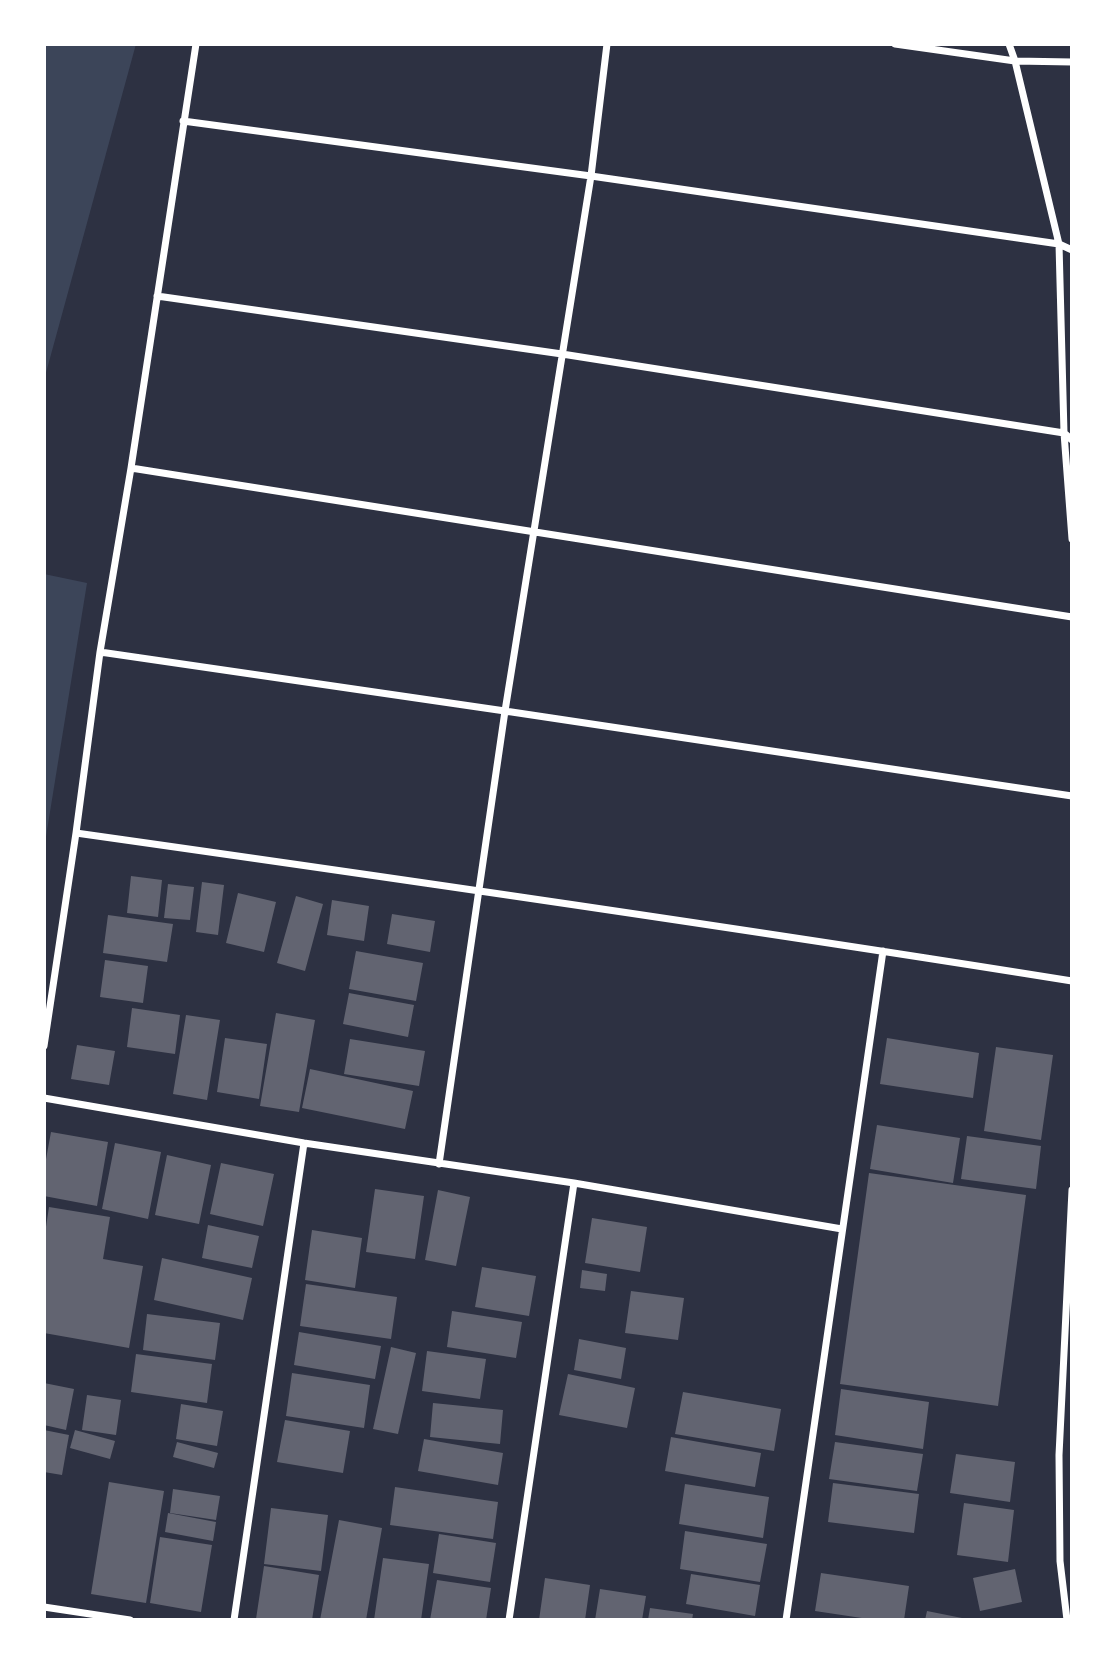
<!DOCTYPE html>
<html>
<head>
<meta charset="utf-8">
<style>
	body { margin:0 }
	#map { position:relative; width:1116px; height:1664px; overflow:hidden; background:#2d3142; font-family:"PT Sans",sans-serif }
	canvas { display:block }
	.frame { position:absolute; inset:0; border:46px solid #fff; pointer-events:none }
</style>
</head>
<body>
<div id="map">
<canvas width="1116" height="1664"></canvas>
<div class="frame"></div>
</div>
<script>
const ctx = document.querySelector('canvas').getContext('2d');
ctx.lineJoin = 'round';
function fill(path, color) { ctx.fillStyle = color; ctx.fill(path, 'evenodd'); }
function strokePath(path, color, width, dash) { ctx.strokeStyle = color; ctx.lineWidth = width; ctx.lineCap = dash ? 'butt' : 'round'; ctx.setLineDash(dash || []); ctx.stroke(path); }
fill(new Path2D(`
	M 44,44 L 136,44 L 44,380 Z
	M 44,574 L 87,583 L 44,849 Z`), '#3c4559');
fill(new Path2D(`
	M 131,876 L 162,880 L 158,917 L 127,913 Z
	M 202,882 L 224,885 L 218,935 L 196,932 Z
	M 168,884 L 194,887 L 190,920 L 164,918 Z
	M 238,893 L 276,902 L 264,952 L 226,943 Z
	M 296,896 L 323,904 L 305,971 L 277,963 Z
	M 332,900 L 369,906 L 364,941 L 327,935 Z
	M 392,914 L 435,921 L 430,952 L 387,944 Z
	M 108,915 L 173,924 L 167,962 L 103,953 Z
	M 356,951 L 423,963 L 416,1001 L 349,989 Z
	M 105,960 L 148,966 L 143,1003 L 100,997 Z
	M 349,993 L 414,1005 L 408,1037 L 343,1024 Z
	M 132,1008 L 180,1015 L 175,1054 L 127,1047 Z
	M 276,1013 L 315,1020 L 299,1112 L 260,1106 Z
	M 186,1015 L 220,1020 L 207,1100 L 173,1094 Z
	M 225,1038 L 267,1044 L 259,1099 L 217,1092 Z
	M 887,1038 L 979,1053 L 973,1098 L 880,1084 Z
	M 350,1039 L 425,1051 L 419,1086 L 344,1074 Z
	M 77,1045 L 115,1051 L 109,1085 L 71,1079 Z
	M 996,1047 L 1053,1055 L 1041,1140 L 984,1131 Z
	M 310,1069 L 413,1091 L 405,1129 L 302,1108 Z
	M 877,1125 L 960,1138 L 953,1183 L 870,1169 Z
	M 51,1132 L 108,1142 L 97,1206 L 44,1196 L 44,1170 Z
	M 967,1136 L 1041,1146 L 1036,1189 L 961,1179 Z
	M 115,1143 L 161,1152 L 148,1219 L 102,1209 Z
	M 167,1155 L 211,1165 L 199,1224 L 155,1215 Z
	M 221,1163 L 274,1174 L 263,1226 L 210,1214 Z
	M 869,1173 L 1026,1195 L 998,1406 L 840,1384 Z
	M 375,1189 L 424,1196 L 415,1259 L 366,1252 Z
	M 438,1190 L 470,1197 L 456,1266 L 425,1260 Z
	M 49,1207 L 110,1217 L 103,1259 L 143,1266 L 129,1348 L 44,1333 L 44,1240 Z
	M 592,1218 L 647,1227 L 640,1272 L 585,1263 Z
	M 208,1225 L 259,1236 L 252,1268 L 202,1258 Z
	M 312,1230 L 362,1238 L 355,1288 L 305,1280 Z
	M 162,1258 L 252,1278 L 243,1320 L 154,1300 Z
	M 482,1267 L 536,1276 L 529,1316 L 475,1307 Z
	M 582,1270 L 607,1274 L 605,1291 L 580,1288 Z
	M 306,1284 L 397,1297 L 391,1339 L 300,1326 Z
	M 631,1291 L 684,1298 L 678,1340 L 625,1333 Z
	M 452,1311 L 522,1322 L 516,1358 L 447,1347 Z
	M 147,1314 L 220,1323 L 215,1360 L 143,1350 Z
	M 299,1332 L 381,1346 L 375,1379 L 294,1365 Z
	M 579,1339 L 626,1348 L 621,1379 L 574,1370 Z
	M 391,1347 L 416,1353 L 398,1434 L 373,1429 Z
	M 427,1351 L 486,1359 L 480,1399 L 422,1391 Z
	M 136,1354 L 212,1364 L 207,1403 L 131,1392 Z
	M 292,1373 L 370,1385 L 364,1428 L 286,1416 Z
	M 568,1374 L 635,1388 L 627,1428 L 559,1415 Z
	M 44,1383 L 74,1389 L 66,1430 L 44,1425 Z
	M 841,1389 L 929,1402 L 923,1449 L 835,1435 Z
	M 683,1392 L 781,1409 L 774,1451 L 675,1434 Z
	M 87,1395 L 121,1400 L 116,1435 L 82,1430 Z
	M 433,1403 L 503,1410 L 500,1444 L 430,1437 Z
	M 181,1404 L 223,1411 L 217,1446 L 176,1439 Z
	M 285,1420 L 350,1431 L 343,1473 L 277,1462 Z
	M 44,1430 L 69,1435 L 62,1475 L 44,1472 Z
	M 75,1430 L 115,1441 L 110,1459 L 70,1448 Z
	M 671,1437 L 761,1453 L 755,1487 L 665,1471 Z
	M 424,1439 L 503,1453 L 498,1485 L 418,1471 Z
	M 177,1442 L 218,1453 L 214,1468 L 173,1457 Z
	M 835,1442 L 923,1454 L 917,1491 L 829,1479 Z
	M 956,1454 L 1015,1462 L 1010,1502 L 950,1493 Z
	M 109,1482 L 164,1491 L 146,1603 L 91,1594 Z
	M 833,1483 L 919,1494 L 914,1533 L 828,1522 Z
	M 685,1484 L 769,1497 L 763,1538 L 679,1524 Z
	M 395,1487 L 498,1502 L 493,1539 L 390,1525 Z
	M 173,1489 L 220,1496 L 216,1520 L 170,1513 Z
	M 964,1503 L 1014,1510 L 1008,1562 L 957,1555 Z
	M 271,1508 L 328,1515 L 321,1571 L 264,1564 Z
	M 168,1513 L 216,1522 L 213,1541 L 165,1532 Z
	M 339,1520 L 382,1528 L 366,1620 L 320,1620 Z
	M 685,1531 L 767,1544 L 760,1582 L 680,1569 Z
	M 439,1534 L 496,1543 L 490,1582 L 433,1573 Z
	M 160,1537 L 212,1545 L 201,1612 L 150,1603 Z
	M 383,1558 L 429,1564 L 421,1620 L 374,1620 Z
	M 264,1566 L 319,1575 L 312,1620 L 256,1619 Z
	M 1015,1569 L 1022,1602 L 980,1611 L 973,1578 Z
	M 821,1573 L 909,1586 L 904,1620 L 875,1620 L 815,1611 Z
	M 691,1574 L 760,1585 L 755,1616 L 686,1604 Z
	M 545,1578 L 590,1585 L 585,1620 L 539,1620 Z
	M 437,1580 L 491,1588 L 486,1620 L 430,1620 Z
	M 600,1589 L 646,1596 L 642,1620 L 595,1620 Z
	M 650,1608 L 693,1614 L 692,1620 L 648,1620 Z
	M 927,1611 L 967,1619 L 967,1620 L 925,1620 Z`), '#626471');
strokePath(new Path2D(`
	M 895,44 L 1015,61 L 1072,62
	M 1009,44 L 1015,61 L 1059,244 L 1064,433 L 1072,539
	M 183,121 L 591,176 L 1059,244 L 1072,250
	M 157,296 L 562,354 L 1064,433 L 1072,440
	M 131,468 L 1072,617
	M 100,652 L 505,711 L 1072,796
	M 76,833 C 408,880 741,928 1072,981
	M 44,1046 L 76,833 L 100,652 L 131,468 L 196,44
	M 44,1098 L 304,1143 L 574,1183 L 842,1229
	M 439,1164 L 505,711 L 591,176 L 607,44
	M 44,1607 L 130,1620
	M 234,1620 L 304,1143
	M 509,1620 L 574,1183
	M 786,1620 L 883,951
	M 1067,1620 L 1060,1561 L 1059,1455 L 1072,1190`), '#fff', 7);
</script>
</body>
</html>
